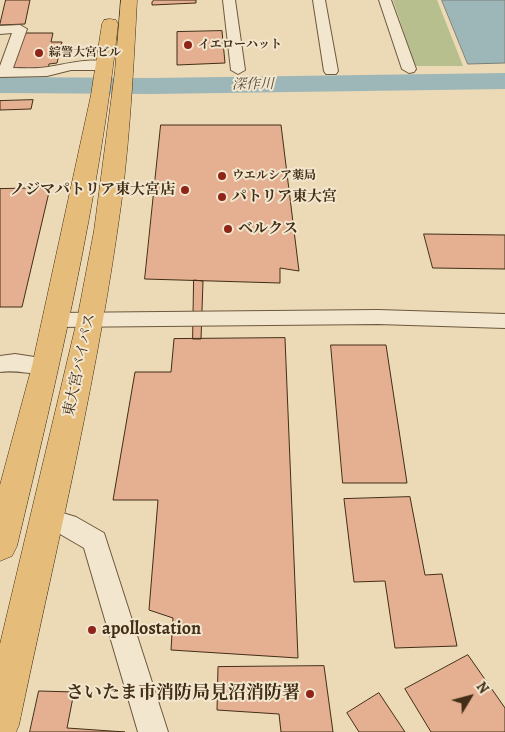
<!DOCTYPE html>
<html>
<head>
<meta charset="utf-8">
<style>
	body { margin:0 }
	#map { position:relative; width:505px; height:732px; overflow:hidden; background:#ecd9b5; font-family:Alegreya,serif }
	canvas { display:block }
	.north { position:absolute; left:445px; top:672px; width:50px; height:50px; -webkit-text-stroke:4px #f3e6cf; paint-order:stroke; rotate:53deg; font-size:14px; font-weight:700; line-height:20px; text-align:center; color:#422e16 }
	.north::after { content:''; display:block; margin:auto; width:18px; height:22px; background:#422e16; clip-path:polygon(50% 0,100% 100%,50% 72%,0 100%) }
</style>
</head>
<body>
<div id="map">
<canvas width="505" height="732"></canvas>
<div class="north">N</div>
</div>
<script>
const ctx = document.querySelector('canvas').getContext('2d');
ctx.lineJoin = 'round';
function fill(path, color) { ctx.fillStyle = color; ctx.fill(path, 'evenodd'); }
function strokePath(path, color, width, dash) { ctx.strokeStyle = color; ctx.lineWidth = width; ctx.lineCap = dash ? 'butt' : 'round'; ctx.setLineDash(dash || []); ctx.stroke(path); }
function drawText(font, color, halo, rows, align = 'center') {
  ctx.font = font + ' Alegreya,"Noto Serif JP",serif'; ctx.lineWidth = 4; ctx.setLineDash([]); ctx.textBaseline = 'middle'; ctx.strokeStyle = halo; ctx.fillStyle = color; for (const [text, x, y, turn = 0] of rows) {
    ctx.save(); ctx.translate(x, y); ctx.rotate((+turn || 0) * Math.PI / 180); ctx.textAlign = isNaN(turn) ? turn : align; if (halo) ctx.strokeText(text, 0, 0); ctx.fillText(text, 0, 0); ctx.restore();
  }
}
fill(new Path2D(`
	M 393,0 L 437,0 L 463,66 L 415,66 Z`), '#b7bf8e');
const water = new Path2D(`
	M 442,0 L 505,0 L 505,63 L 468,64 Z`);
fill(water, '#9db7b9');
strokePath(water, '#798078', 1);
fill(new Path2D(`
	M 505,73 L 505,89 L 152,94 L 0,93 L 0,77 L 152,78 Z`), '#9db7b9');
const building = new Path2D(`
	M 6,0 L 30,0 L 25,24 L 0,25 Z
	M 155,0 L 196,0 L 196,3 L 152,5 L 152,2 Z
	M 222,31 L 225,63 L 177,65 L 177,32 Z
	M 23,33 L 53,33 L 51,42 L 62,42 L 57,63 L 49,64 L 48,70 L 13,71 Z
	M 33,100 L 31,109 L 0,110 L 0,101 Z
	M 161,125 L 281,125 L 299,271 L 280,268 L 280,283 L 145,279 Z
	M 50,188 L 22,307 L 0,307 L 0,189 Z
	M 424,234 L 505,235 L 505,269 L 433,268 Z
	M 194,280 L 203,281 L 201,339 L 193,339 Z
	M 285,338 L 298,658 L 171,650 L 173,618 L 149,610 L 158,500 L 113,500 L 135,372 L 171,372 L 174,339 Z
	M 331,345 L 386,345 L 407,483 L 343,483 Z
	M 410,497 L 425,575 L 442,574 L 457,646 L 395,648 L 385,581 L 354,582 L 344,499 Z
	M 468,655 L 505,708 L 505,732 L 431,732 L 405,689 Z
	M 324,666 L 333,732 L 281,732 L 279,714 L 217,710 L 218,667 Z
	M 39,691 L 74,692 L 67,728 L 125,732 L 30,732 Z
	M 379,693 L 405,732 L 359,732 L 347,713 Z`);
fill(building, '#e5af91');
strokePath(building, '#422e16', 1);
const minor = new Path2D(`
	M 223,0 L 235,0 L 245,70 L 238,74 L 231,70 Z
	M 313,0 L 325,0 L 338,71 L 336,74 L 326,74 L 324,71 Z
	M 379,0 L 391,0 L 416,69 L 414,72 L 409,73 L 402,69 Z
	M 20,25 L 27,29 L 13,68 C 24,68 37,69 48,67 C 61,65 103,54 112,66 L 105,70 L 71,70 L 47,76 L 0,77 L 0,66 L 12,33 L 0,34 L 0,26 Z
	M 378,310 L 505,314 L 505,328 L 378,324 L 55,327 L 48,325 L 45,320 L 48,315 L 55,313 Z
	M 15,354 L 54,360 L 57,366 L 54,372 C 37,377 18,369 0,372 L 0,356 Z
	M 46,508 L 76,517 L 104,533 L 168,732 L 138,732 L 84,548 L 60,534 L 37,527 L 34,519 L 37,511 Z`);
const highway = new Path2D(`
	M 121,0 L 137,0 C 133,77 129,156 117,233 C 93,398 53,562 19,725 L 16,732 L 0,732 L 0,644 L 77,320 L 94,231 L 115,71 Z
	M 110,19 L 116,20 L 118,24 C 99,200 58,374 17,546 L 12,556 L 0,561 L 0,485 L 32,366 L 91,95 L 102,24 L 104,20 Z`);
strokePath(minor, '#6c593e', 2);
strokePath(highway, '#422e16', 1);
fill(minor, '#f3e6cf');
fill(highway, '#e6bc7a');
for (const [x, y, r, color] of [
	[188,45,5,"#8f2418"],
	[39,53,5,"#8f2418"],
	[222,176,5,"#8f2418"],
	[185,190,5,"#8f2418"],
	[222,197,5,"#8f2418"],
	[228,229,5,"#8f2418"],
	[92,630,5,"#8f2418"],
	[310,694,5,"#8f2418"]
]) { const dot = new Path2D(); dot.arc(x, y, r, 0, 2 * Math.PI); ctx.fillStyle = color; ctx.fill(dot); strokePath(dot, '#f3e6cf', 2); }
drawText('bold 12px', '#422e16', '#f3e6cf', [
	["イエローハット",198,45],
	["綜警大宮ビル",49,53],
	["ウエルシア薬局",232,176]
], 'left');
drawText('italic 14px', '#544937', '#f3e6cf', [
	["深作川",253,85,-1]
]);
drawText('bold 15px', '#422e16', '#f3e6cf', [
	["ノジマパトリア東大宮店",175,190,"right"],
	["パトリア東大宮",232,197],
	["ベルクス",238,229]
], 'left');
drawText('15px', '#422e16', '#f3e6cf', [
	["東大宮バイパス",80,365,-78]
]);
drawText('bold 18px', '#422e16', '#f3e6cf', [
	["apollostation",102,630],
	["さいたま市消防局見沼消防署",300,694,"right"]
], 'left');
</script>
</body>
</html>
